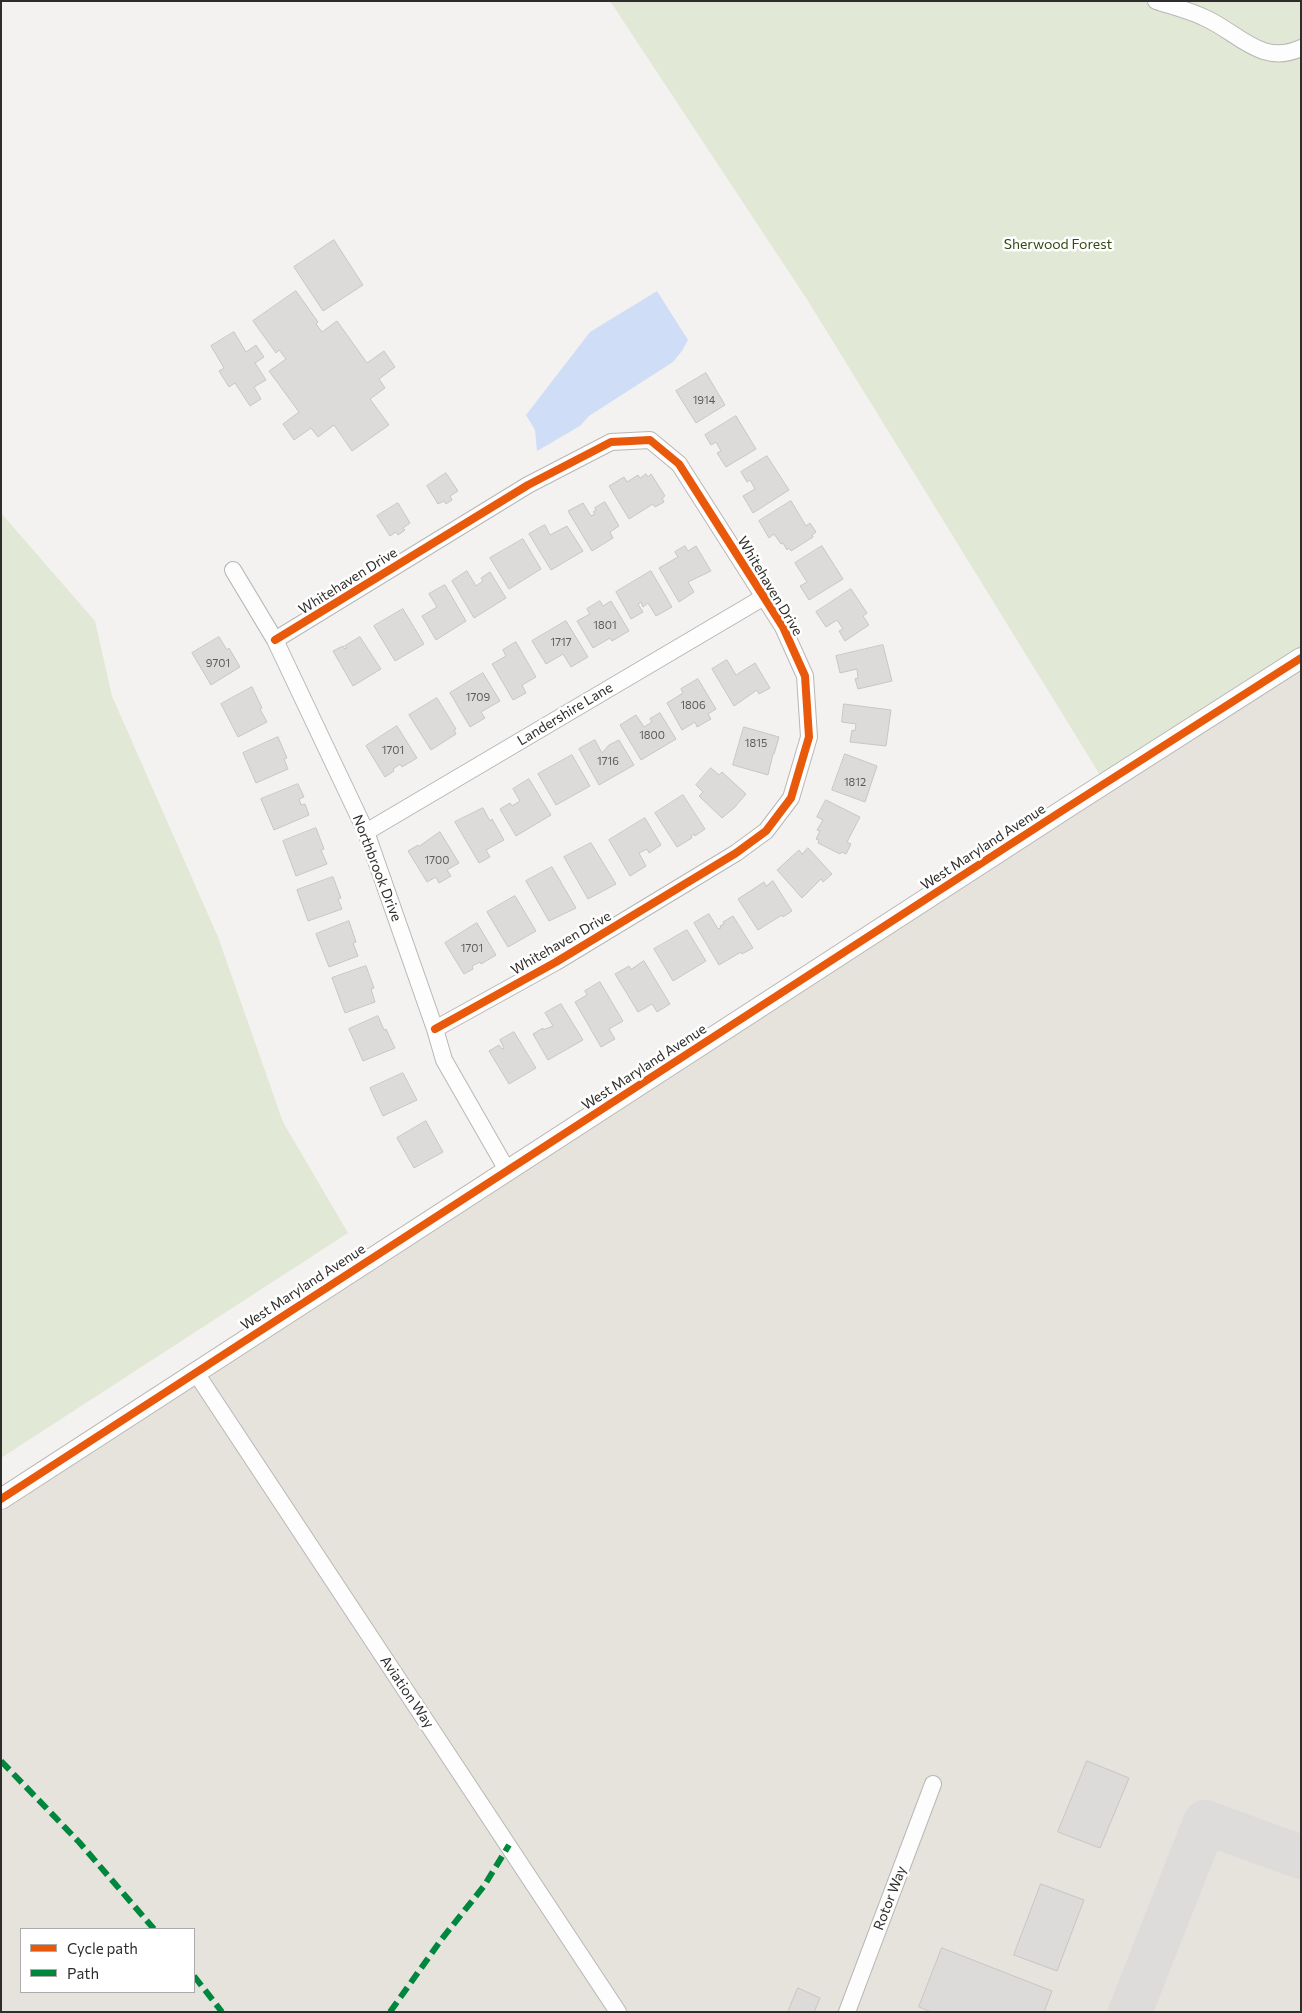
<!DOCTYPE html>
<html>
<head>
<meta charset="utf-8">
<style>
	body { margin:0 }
	#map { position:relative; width:1302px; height:2013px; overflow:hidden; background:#f4f2f0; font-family:Commissioner,sans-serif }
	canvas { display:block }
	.frame { position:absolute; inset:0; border:2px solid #2e2d2c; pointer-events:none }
	.legend { position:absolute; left:20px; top:1928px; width:175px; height:65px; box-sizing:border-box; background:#fff; border:1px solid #ababab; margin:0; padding:6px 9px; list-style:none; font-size:15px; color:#2e2d2c }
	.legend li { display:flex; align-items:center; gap:10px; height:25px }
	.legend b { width:25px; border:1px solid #ababab }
</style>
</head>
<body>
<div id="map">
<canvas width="1302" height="2013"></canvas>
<div class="frame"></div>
<ul class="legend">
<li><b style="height:6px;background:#e8590c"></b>Cycle path</li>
<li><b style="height:6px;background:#00873e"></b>Path</li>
</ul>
</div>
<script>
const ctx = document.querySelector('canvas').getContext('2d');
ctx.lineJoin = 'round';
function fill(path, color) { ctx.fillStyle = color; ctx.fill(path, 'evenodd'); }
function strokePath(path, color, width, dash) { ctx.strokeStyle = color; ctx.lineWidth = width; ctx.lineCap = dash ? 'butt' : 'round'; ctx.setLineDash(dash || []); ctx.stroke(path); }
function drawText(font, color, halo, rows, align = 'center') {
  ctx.font = font + ' Commissioner,sans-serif'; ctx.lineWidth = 5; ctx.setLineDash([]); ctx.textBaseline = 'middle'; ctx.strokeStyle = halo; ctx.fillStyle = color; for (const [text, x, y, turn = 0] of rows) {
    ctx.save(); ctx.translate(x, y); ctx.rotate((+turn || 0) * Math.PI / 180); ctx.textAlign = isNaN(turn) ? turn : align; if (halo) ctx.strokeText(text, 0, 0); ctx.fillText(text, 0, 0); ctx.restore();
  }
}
fill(new Path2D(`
	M 1301,668 L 1301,2012 L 1,2012 L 1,1512 L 811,980 ZM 21,1929 L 194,1929 L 194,1992 L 21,1992 Z`), '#e6e3dd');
fill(new Path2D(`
	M 610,1 L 1301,1 L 1301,658 L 1105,783 L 808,301 Z
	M 1,513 L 95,621 L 112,696 L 218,937 L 283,1122 L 348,1233 L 1,1458 Z`), '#e1e8d6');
fill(new Path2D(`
	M 657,291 L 688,340 L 682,351 L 673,362 L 589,416 L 580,426 L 537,451 L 535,430 L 526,415 L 590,332 Z`), '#d0ddf6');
strokePath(new Path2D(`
	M 1130,2012 L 1205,1822 L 1301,1857`), '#dddcdb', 44);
const building = new Path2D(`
	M 334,240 L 363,285 L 323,311 L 294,267 Z
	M 296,291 L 318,322 L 316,324 L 322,332 L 337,321 L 367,363 L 384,351 L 395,367 L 379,379 L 385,388 L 370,399 L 389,425 L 352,451 L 334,425 L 318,437 L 311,428 L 294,440 L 283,424 L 299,412 L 269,371 L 286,359 L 279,350 L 276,353 L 253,321 Z
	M 234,332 L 246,352 L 256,345 L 264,357 L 255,363 L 266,380 L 254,387 L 261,399 L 250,406 L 235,383 L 229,387 L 219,371 L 224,368 L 211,346 Z
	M 706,373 L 725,405 L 696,423 L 676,391 Z
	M 736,416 L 756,449 L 726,467 L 717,453 L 721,451 L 716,442 L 711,445 L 705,435 Z
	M 767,456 L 789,490 L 753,513 L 743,496 L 755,489 L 750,480 L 747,482 L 741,472 Z
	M 446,473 L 458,491 L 450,496 L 452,500 L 446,504 L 444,501 L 438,504 L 427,486 Z
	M 646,474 L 648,477 L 651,474 L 665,496 L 662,498 L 664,502 L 655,507 L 653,504 L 629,519 L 609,486 L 624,477 L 627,482 L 638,475 L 640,478 Z
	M 791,501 L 806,526 L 810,523 L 816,532 L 812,535 L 813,537 L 791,551 L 789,548 L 787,550 L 783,543 L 781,544 L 774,534 L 769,538 L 759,521 Z
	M 605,502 L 619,526 L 610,532 L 613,538 L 592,551 L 568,511 L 583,503 L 591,516 L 595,514 L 593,512 L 596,510 L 595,508 Z
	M 398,503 L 410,523 L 403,528 L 405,530 L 398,535 L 396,532 L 390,536 L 377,516 Z
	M 545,525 L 550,535 L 567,526 L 583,551 L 551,570 L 529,534 Z
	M 523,539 L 541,569 L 509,589 L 490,558 Z
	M 685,546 L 688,551 L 696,546 L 711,571 L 688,582 L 694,592 L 679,602 L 659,568 L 678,557 L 675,552 Z
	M 822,546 L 843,579 L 809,600 L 800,586 L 807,582 L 795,563 Z
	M 467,571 L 476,586 L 483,581 L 481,578 L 490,572 L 506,598 L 474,618 L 452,581 Z
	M 651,571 L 672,607 L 656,616 L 648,603 L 643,607 L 641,602 L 638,604 L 643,612 L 631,619 L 616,592 Z
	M 445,585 L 466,621 L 436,640 L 422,616 L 437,607 L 429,594 Z
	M 851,589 L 867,613 L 863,616 L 869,625 L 845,641 L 839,631 L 843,629 L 837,620 L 826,627 L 816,612 Z
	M 600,601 L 603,606 L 611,601 L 629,631 L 612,641 L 610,638 L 593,648 L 577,621 L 590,614 L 587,609 Z
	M 403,609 L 424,644 L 395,661 L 374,626 Z
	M 566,621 L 588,657 L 571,667 L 563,654 L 546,664 L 532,641 Z
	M 219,637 L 227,650 L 229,648 L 240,667 L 211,685 L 192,653 Z
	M 360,637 L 381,669 L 353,686 L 333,651 L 343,646 L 345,649 L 347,648 L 345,646 Z
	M 516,642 L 536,677 L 522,685 L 526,693 L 513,700 L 492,664 L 506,656 L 503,650 Z
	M 883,645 L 892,681 L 858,689 L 855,679 L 858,678 L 857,669 L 840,673 L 836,656 Z
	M 727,660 L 736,675 L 755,663 L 770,688 L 759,694 L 757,690 L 734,706 L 712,669 Z
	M 483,673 L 500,701 L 481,712 L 485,718 L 470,727 L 450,693 Z
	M 698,679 L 716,709 L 708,714 L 711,719 L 697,727 L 695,722 L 682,730 L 667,703 L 683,693 L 681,689 Z
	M 252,687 L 262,708 L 260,709 L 267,722 L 238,737 L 221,704 Z
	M 437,698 L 456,729 L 454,730 L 456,734 L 431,750 L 409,715 Z
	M 844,704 L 891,710 L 886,746 L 850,742 L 852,730 L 855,731 L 856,724 L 842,722 Z
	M 660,713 L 676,739 L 641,760 L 620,725 L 636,715 L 644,727 L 652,722 L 650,719 Z
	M 397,726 L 417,758 L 402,767 L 400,764 L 393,769 L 394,771 L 385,777 L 366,746 Z
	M 744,727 L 779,737 L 774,754 L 773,754 L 768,775 L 733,765 Z
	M 278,737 L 287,758 L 284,759 L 288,769 L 256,783 L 243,753 Z
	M 595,740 L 602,753 L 609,745 L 619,740 L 634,765 L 599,785 L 579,749 Z
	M 845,754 L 877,766 L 865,802 L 832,790 Z
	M 572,755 L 590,786 L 556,805 L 538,774 Z
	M 711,768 L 719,775 L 722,772 L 746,794 L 734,808 L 722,818 L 699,796 L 703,792 L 696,785 Z
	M 529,779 L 551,815 L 516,836 L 500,809 L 510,803 L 512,806 L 520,801 L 513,789 Z
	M 298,784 L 304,797 L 299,799 L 301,805 L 305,804 L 309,815 L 274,830 L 261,799 Z
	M 683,795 L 705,829 L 695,836 L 694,834 L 691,836 L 692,838 L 677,847 L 655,813 Z
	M 826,800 L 860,817 L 847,842 L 851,844 L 846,854 L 842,852 L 840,854 L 818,843 L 819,840 L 816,839 L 820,831 L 817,830 L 823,820 L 817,817 Z
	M 483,808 L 490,821 L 492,819 L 504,840 L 486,850 L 490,857 L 479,863 L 455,822 Z
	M 645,818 L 661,845 L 649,853 L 647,849 L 639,853 L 646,866 L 630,876 L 609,840 Z
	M 316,828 L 324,849 L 321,850 L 327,864 L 296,876 L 283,841 Z
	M 440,832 L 459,863 L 447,870 L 451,876 L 439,883 L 436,877 L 427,882 L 408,851 L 418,845 L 419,846 Z
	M 591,843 L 616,884 L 588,899 L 564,857 Z
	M 808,848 L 832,874 L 823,882 L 821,879 L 802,898 L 777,870 L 799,850 L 802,854 Z
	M 552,867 L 576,908 L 549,921 L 526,881 Z
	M 333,877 L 341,898 L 338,899 L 342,909 L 308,921 L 297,890 Z
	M 773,881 L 792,911 L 783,917 L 782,915 L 758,930 L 738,899 L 764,882 L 766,886 Z
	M 515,896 L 536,931 L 508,947 L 487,912 Z
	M 709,914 L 718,929 L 721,928 L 720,926 L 724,924 L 723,922 L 733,916 L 753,948 L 742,954 L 741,952 L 719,965 L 694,923 Z
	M 349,921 L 356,942 L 353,943 L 358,956 L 329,967 L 316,934 Z
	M 477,923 L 496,955 L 481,964 L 480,962 L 472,966 L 473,969 L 464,974 L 445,943 Z
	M 687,930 L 706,961 L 673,981 L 654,949 Z
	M 644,961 L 670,1004 L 657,1012 L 652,1004 L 638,1012 L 615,974 L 629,966 L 631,969 Z
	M 366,966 L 374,988 L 371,989 L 375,1002 L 345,1013 L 332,978 Z
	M 600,982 L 623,1021 L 609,1029 L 615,1039 L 601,1047 L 575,1002 L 587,995 L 585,991 Z
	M 561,1004 L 583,1040 L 548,1060 L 533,1034 L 543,1028 L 543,1030 L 553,1026 L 545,1013 Z
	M 378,1016 L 384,1030 L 386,1029 L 395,1048 L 363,1061 L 349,1029 Z
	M 514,1032 L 536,1068 L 509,1084 L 489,1051 L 499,1045 L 502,1049 L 504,1048 L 500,1040 Z
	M 403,1073 L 417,1100 L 383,1116 L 370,1088 Z
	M 426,1121 L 443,1152 L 414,1168 L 397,1138 Z
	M 1087,1761 L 1129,1778 L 1100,1848 L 1058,1832 Z
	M 1041,1884 L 1084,1900 L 1057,1971 L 1014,1955 Z
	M 942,1948 L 1052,1991 L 1044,2012 L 931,2012 L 919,2007 Z
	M 798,1988 L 820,1998 L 814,2012 L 788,2012 Z`);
fill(building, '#dddbda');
strokePath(building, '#c7c6c5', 1);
const minor = new Path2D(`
	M 1156,1 C 1171,6 1188,10 1203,17 C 1237,31 1261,67 1301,48
	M 233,570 L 275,640 L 366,832 L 435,1029 L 444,1060 L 507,1170
	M 275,640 L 528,485 L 611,442 L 650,440 L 679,464 L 783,627 L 805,676 L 809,737 L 791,798 L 766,831 L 736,853 L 556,962 L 435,1029
	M 366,832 L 764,597
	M 196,1373 L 618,2012
	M 847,2012 L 933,1784`);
const tertiary = new Path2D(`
	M 1,1499 L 1071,805 L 1301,658`);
strokePath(minor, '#b8b7b5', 18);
strokePath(tertiary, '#b8b7b5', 22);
strokePath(minor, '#fdfdfd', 16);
strokePath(tertiary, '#fdfdfd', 20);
strokePath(new Path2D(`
	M 1,1761 L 79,1842 L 154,1929
	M 194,1976 L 222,2012
	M 390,2012 L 441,1940 L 484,1886 L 509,1845`), '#00873e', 6, [12, 6]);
strokePath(new Path2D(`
	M 275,640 L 528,485 L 611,442 L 650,440 L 679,464 L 783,627 L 805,676 L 809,737 L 791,798 L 766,831 L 736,853 L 556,962 L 435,1029
	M 1,1499 L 1071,805 L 1301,658`), '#e8590c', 8);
drawText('11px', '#5c5a59', null, [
	["1914",704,400],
	["1801",605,625],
	["1717",561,642],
	["9701",218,663],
	["1709",478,697],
	["1806",693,705],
	["1800",652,735],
	["1815",756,743],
	["1701",393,750],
	["1716",608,761],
	["1812",855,782],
	["1700",437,860],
	["1701",472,948]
]);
drawText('14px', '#364813', '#fff', [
	["Sherwood Forest",1058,244]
]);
drawText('14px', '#2e2d2c', '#fff', [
	["Whitehaven Drive",348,581,-32],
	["Whitehaven Drive",770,586,59],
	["Landershire Lane",565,714,-31],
	["West Maryland Avenue",983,847,-33],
	["Northbrook Drive",377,868,69],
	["Whitehaven Drive",561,943,-30],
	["West Maryland Avenue",644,1067,-33],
	["West Maryland Avenue",303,1287,-33],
	["Aviation Way",407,1692,56],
	["Rotor Way",890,1898,-69]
]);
</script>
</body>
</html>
